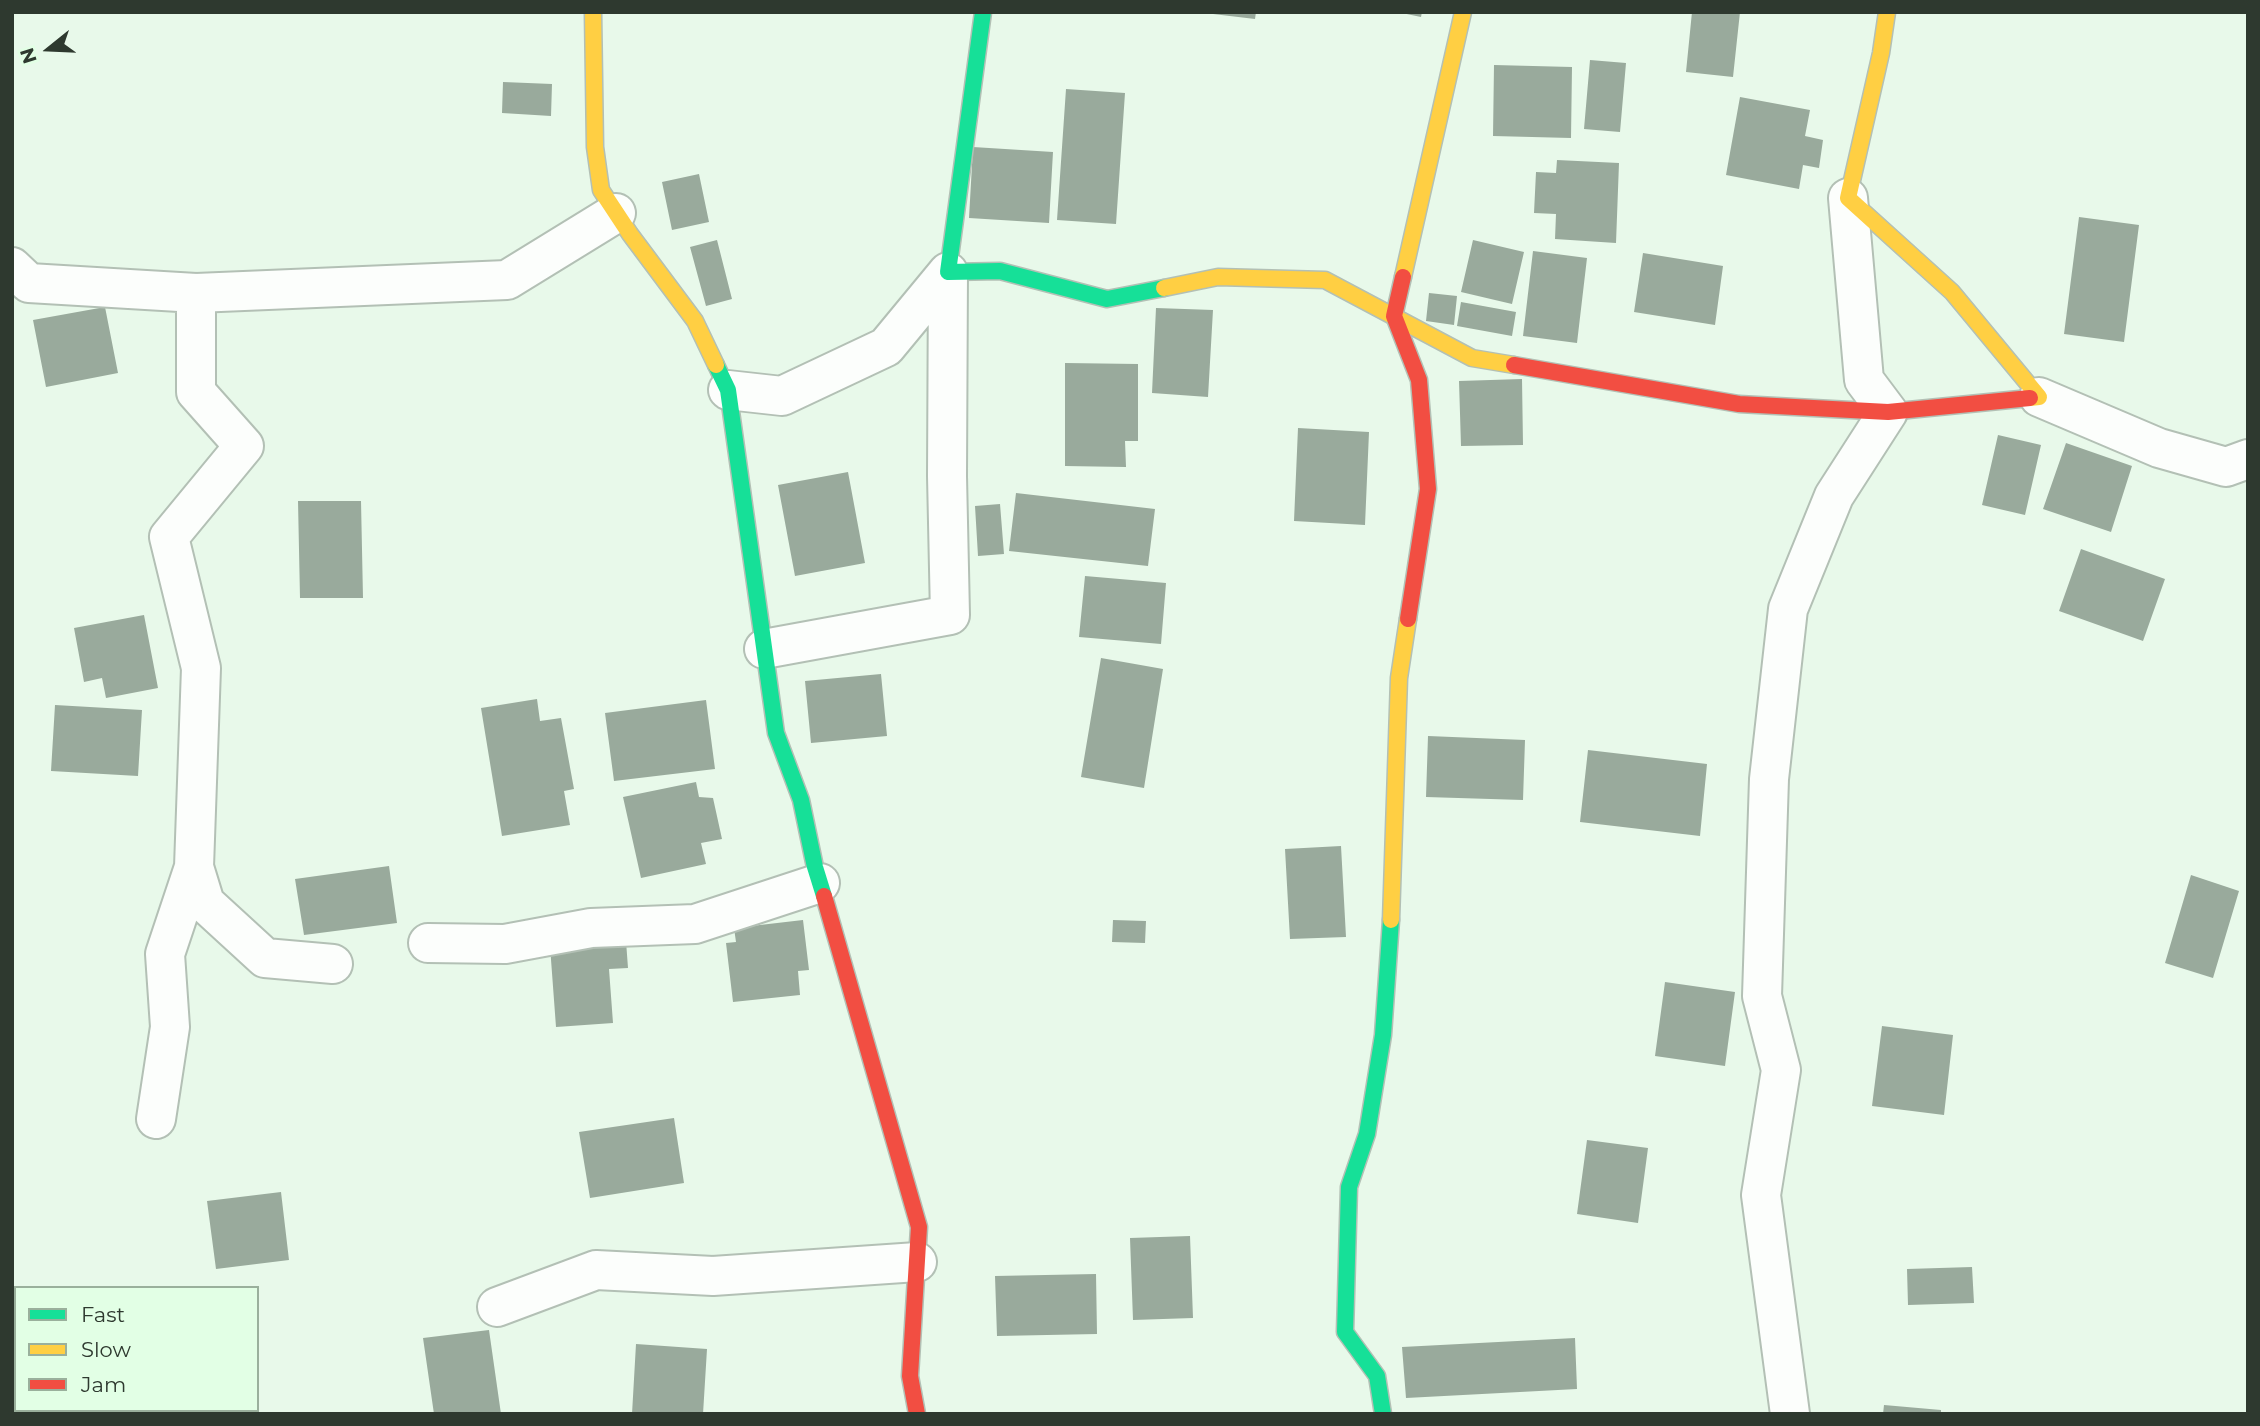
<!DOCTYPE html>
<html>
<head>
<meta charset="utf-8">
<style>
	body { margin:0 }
	#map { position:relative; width:2260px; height:1426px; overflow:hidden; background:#e8f9ea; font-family:Montserrat,sans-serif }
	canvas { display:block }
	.frame { position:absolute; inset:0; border:14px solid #2e392f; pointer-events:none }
	.legend { position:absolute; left:14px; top:1286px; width:245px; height:126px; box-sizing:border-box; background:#e2ffe5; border:2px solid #9ab09c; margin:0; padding:9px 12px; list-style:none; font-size:21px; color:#2e392f }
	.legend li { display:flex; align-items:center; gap:14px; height:35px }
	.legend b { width:35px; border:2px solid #9ab09c }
	.north { position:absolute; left:14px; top:14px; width:70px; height:70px; -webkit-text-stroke:5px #e2ffe5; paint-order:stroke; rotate:252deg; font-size:19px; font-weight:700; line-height:28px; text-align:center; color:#2e392f }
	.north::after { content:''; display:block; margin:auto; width:24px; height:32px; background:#2e392f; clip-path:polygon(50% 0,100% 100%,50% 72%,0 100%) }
</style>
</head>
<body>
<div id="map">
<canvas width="2260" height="1426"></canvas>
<div class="frame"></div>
<ul class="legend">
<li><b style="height:9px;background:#16e098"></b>Fast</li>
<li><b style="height:9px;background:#ffcf43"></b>Slow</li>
<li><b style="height:9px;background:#f24e42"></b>Jam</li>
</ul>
<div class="north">N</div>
</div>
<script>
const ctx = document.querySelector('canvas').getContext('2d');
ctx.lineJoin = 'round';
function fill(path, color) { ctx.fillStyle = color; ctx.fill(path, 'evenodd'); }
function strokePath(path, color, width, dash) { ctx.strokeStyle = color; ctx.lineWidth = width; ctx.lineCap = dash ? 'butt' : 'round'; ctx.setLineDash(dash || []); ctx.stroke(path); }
fill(new Path2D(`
	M 1214,12 L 1256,12 L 1255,19 L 1213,14 Z
	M 1397,12 L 1422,12 L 1421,17 Z
	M 1692,12 L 1740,12 L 1733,77 L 1686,72 Z
	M 1590,60 L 1626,63 L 1620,132 L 1584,129 Z
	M 1494,65 L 1572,67 L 1571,138 L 1493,136 Z
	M 503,82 L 552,84 L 551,116 L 502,113 Z
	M 1066,89 L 1125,93 L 1116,224 L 1057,220 Z
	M 1740,97 L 1810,110 L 1805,136 L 1823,140 L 1819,168 L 1803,165 L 1799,189 L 1726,175 Z
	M 973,147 L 1053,152 L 1049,223 L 969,218 Z
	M 1557,160 L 1619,163 L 1616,243 L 1555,239 L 1556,214 L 1534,213 L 1536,172 L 1556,173 Z
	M 699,174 L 709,222 L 672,230 L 662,182 Z
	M 2079,217 L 2139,225 L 2124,342 L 2064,334 Z
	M 717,240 L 732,299 L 706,306 L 690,247 Z
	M 1473,240 L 1524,252 L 1512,304 L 1461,292 Z
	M 1533,251 L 1587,258 L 1577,343 L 1523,336 Z
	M 1643,253 L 1723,266 L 1715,325 L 1634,312 Z
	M 1429,293 L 1457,296 L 1454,325 L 1426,321 Z
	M 1461,302 L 1516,312 L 1512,336 L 1457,326 Z
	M 105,307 L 118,373 L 46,387 L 33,320 Z
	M 1156,308 L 1213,310 L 1208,397 L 1152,393 Z
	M 1065,363 L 1138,364 L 1138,441 L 1125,441 L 1126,467 L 1065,466 Z
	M 1522,379 L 1523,445 L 1461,446 L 1459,381 Z
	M 1298,428 L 1369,432 L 1365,525 L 1294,521 Z
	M 1998,435 L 2041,445 L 2025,515 L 1982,505 Z
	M 2066,443 L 2132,466 L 2111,532 L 2043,509 Z
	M 848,472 L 865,563 L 795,576 L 778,485 Z
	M 1016,493 L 1155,509 L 1148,566 L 1009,551 Z
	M 298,501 L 361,501 L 363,598 L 300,598 Z
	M 1000,504 L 1004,554 L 978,556 L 975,506 Z
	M 2081,549 L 2165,579 L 2143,641 L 2059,611 Z
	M 1085,576 L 1166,583 L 1161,644 L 1079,637 Z
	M 144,615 L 158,688 L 106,698 L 102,678 L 84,682 L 74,628 Z
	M 1101,658 L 1163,669 L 1144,788 L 1081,777 Z
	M 881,674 L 887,736 L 811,743 L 805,681 Z
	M 537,699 L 540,721 L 561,718 L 574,789 L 564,791 L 570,825 L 502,836 L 481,708 Z
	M 706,700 L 715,769 L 614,781 L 605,713 Z
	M 55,705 L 142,710 L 138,776 L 51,771 Z
	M 1428,736 L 1525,740 L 1523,800 L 1426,797 Z
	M 1588,750 L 1707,764 L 1700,836 L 1580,822 Z
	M 696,782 L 699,797 L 713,798 L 722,839 L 701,843 L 706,864 L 641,878 L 623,797 Z
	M 1341,846 L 1346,937 L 1290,939 L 1285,849 Z
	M 389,866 L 397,923 L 304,935 L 295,879 Z
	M 2191,875 L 2239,891 L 2213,978 L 2165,963 Z
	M 803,920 L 809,970 L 798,971 L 800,995 L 733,1002 L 726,943 L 736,942 L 734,928 Z
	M 1113,920 L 1146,921 L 1145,943 L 1112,942 Z
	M 626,941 L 628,968 L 609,969 L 613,1023 L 556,1027 L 550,946 Z
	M 1665,982 L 1735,992 L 1725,1066 L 1655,1056 Z
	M 1882,1026 L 1953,1035 L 1944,1115 L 1872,1106 Z
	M 674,1118 L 684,1183 L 590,1198 L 579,1132 Z
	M 1587,1140 L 1648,1148 L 1638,1223 L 1577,1214 Z
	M 281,1192 L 289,1260 L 216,1269 L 207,1201 Z
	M 1190,1236 L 1193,1318 L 1133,1320 L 1130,1238 Z
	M 1972,1267 L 1974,1303 L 1908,1305 L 1907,1269 Z
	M 1096,1274 L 1097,1334 L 997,1336 L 995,1276 Z
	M 489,1330 L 501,1414 L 434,1414 L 423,1338 Z
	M 1575,1338 L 1577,1389 L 1406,1398 L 1402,1347 Z
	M 636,1344 L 707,1349 L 703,1414 L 632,1414 Z
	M 1884,1405 L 1941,1410 L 1941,1414 L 1883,1414 Z`), '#99aa9c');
const street = new Path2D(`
	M 12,267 L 29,283 L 196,293
	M 728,390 L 782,396 L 886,347 L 948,272 L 947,476 L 950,615 L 764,649
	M 2039,397 L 2159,448 L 2226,467 L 2248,459
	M 428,943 L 505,944 L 591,928 L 695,924 L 820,883
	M 333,964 L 265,958 L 205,903 L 194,867 L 201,668 L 169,537 L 244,446 L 196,392 L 196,293 L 507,280 L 616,213
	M 156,1119 L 170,1027 L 165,954 L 194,867
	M 497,1307 L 596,1270 L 713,1276 L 917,1262
	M 1790,1414 L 1761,1195 L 1781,1070 L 1762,996 L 1769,779 L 1788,609 L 1834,496 L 1888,412 L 1864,380 L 1848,198`);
const fast = new Path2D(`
	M 983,12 L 948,272 L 1000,271 L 1107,299 L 1164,288
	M 716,365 L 728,390 L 776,733 L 801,800 L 815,867 L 824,896
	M 1383,1414 L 1377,1376 L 1345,1332 L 1349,1187 L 1367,1134 L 1383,1035 L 1391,920`);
const slow = new Path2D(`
	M 593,12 L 595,147 L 601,190 L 630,234 L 695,321 L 716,365
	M 1887,12 L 1881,53 L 1848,198 L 1952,292 L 2039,397 L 2030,398
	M 1403,277 L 1463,12
	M 1164,288 L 1218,277 L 1325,280 L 1472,358 L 1514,365
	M 1391,920 L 1399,678 L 1408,619`);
const jam = new Path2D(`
	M 1403,277 L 1394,316 L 1419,380 L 1428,489 L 1408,619
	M 1514,365 L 1739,404 L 1888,412 L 2030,398
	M 824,896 L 919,1227 L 910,1376 L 917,1414`);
strokePath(street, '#b3c0b5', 42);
strokePath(fast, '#b3c0b5', 19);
strokePath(slow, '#b3c0b5', 19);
strokePath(jam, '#b3c0b5', 19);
strokePath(street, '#fcfefc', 38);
strokePath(fast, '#16e098', 16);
strokePath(slow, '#ffcf43', 16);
strokePath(jam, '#f24e42', 16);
</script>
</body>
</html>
